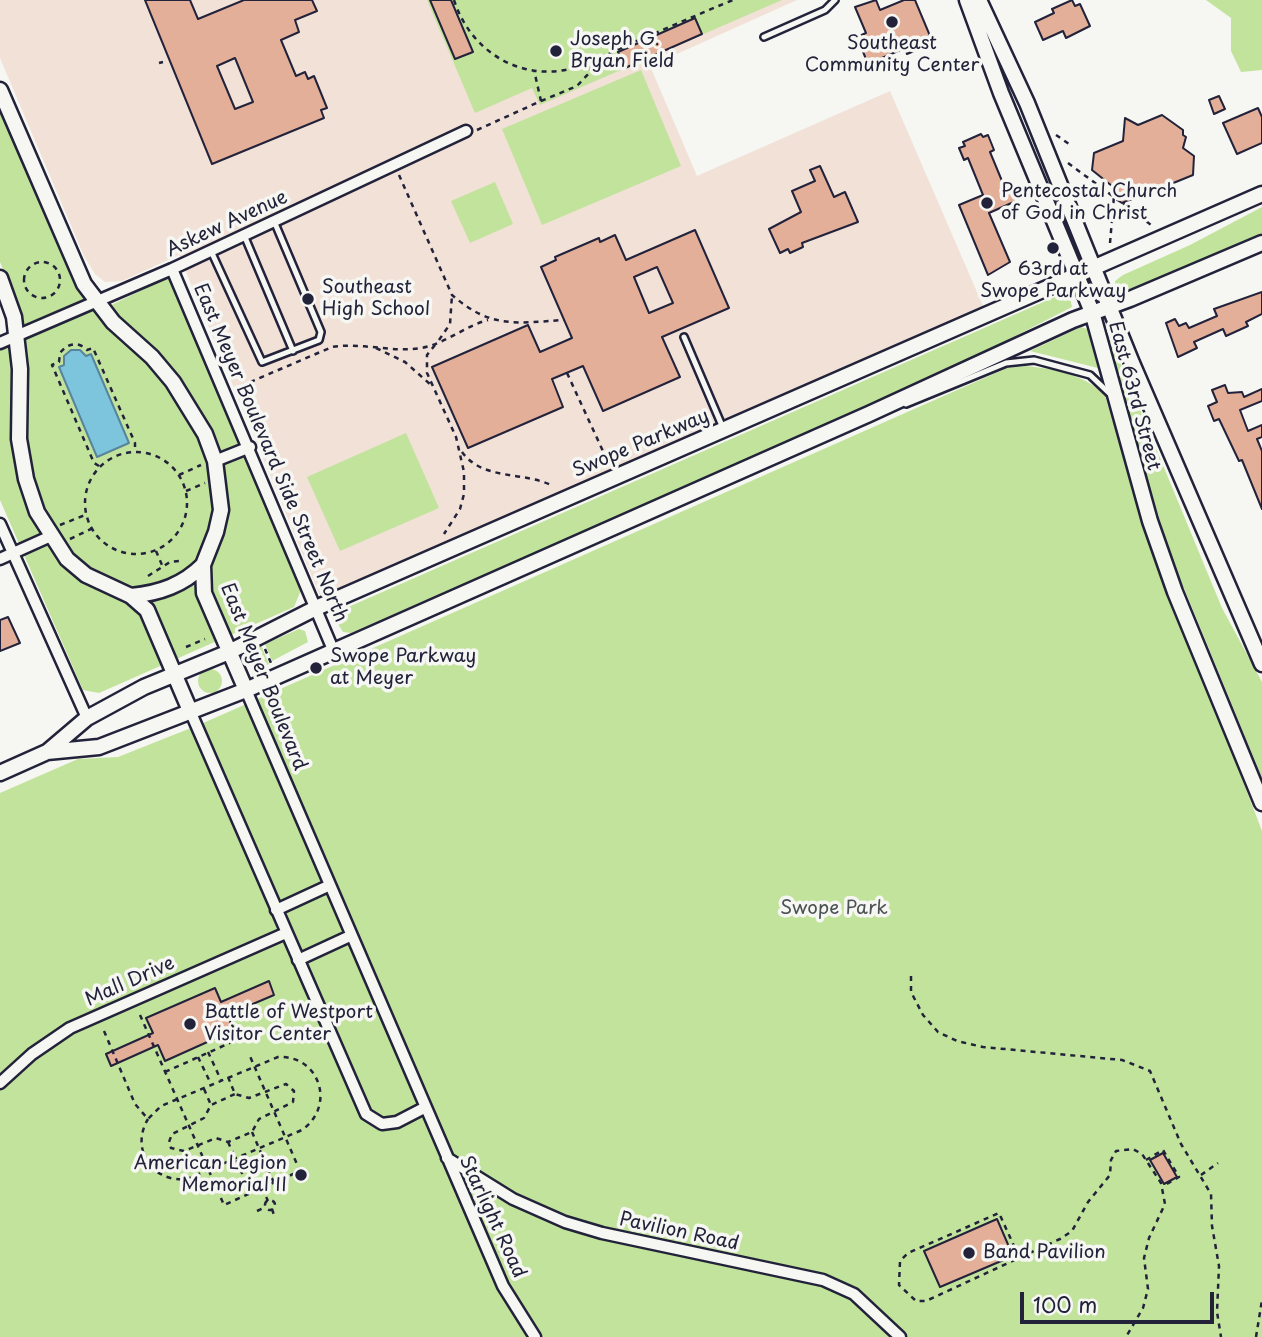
<!DOCTYPE html>
<html>
<head>
<meta charset="utf-8">
<style>
	body { margin:0 }
	#map { position:relative; width:1262px; height:1337px; overflow:hidden; background:#f6f6f2; font-family:"Playpen Sans",sans-serif }
	canvas { display:block }
	.scale { position:absolute; left:1020px; top:1292px; width:194px; height:32px; box-sizing:border-box; border:4px solid #22223b; border-top:0; padding-left:9px; font-size:21px; line-height:24px; white-space:nowrap; color:#22223b; -webkit-text-stroke:5px #f6f6f2; paint-order:stroke }
</style>
</head>
<body>
<div id="map">
<canvas width="1262" height="1337"></canvas>
<div class="scale">100 m</div>
</div>
<script>
const ctx = document.querySelector('canvas').getContext('2d');
ctx.lineJoin = 'round';
function fill(path, color) { ctx.fillStyle = color; ctx.fill(path, 'evenodd'); }
function strokePath(path, color, width, dash) { ctx.strokeStyle = color; ctx.lineWidth = width; ctx.lineCap = dash ? 'butt' : 'round'; ctx.setLineDash(dash || []); ctx.stroke(path); }
function drawText(font, color, halo, rows, align = 'center') {
  ctx.font = font + ' "Playpen Sans",sans-serif'; ctx.lineWidth = 7; ctx.setLineDash([]); ctx.textBaseline = 'middle'; ctx.strokeStyle = halo; ctx.fillStyle = color; for (const [text, x, y, turn = 0] of rows) {
    ctx.save(); ctx.translate(x, y); ctx.rotate((+turn || 0) * Math.PI / 180); ctx.textAlign = isNaN(turn) ? turn : align; if (halo) ctx.strokeText(text, 0, 0); ctx.fillText(text, 0, 0); ctx.restore();
  }
}
fill(new Path2D(`
	M 0,0 L 797,0 L 650,66 L 697,176 L 890,91 L 983,306 L 320,596 L 179,255 L 122,281 L 105,282 L 95,274 L 84,256 L 0,58 Z`), '#f1e1d7');
fill(new Path2D(`
	M 427,0 L 782,0 L 540,105 L 532,88 L 475,113 Z
	M 1206,0 L 1262,0 L 1262,70 L 1241,72 L 1231,51 L 1231,18 Z
	M 641,70 L 681,166 L 542,225 L 502,129 Z
	M 0,106 L 75,281 L 97,312 L 171,276 L 178,281 L 301,590 L 294,607 L 99,693 L 83,690 L 0,500 L 0,350 L 21,313 L 0,262 Z
	M 495,182 L 513,224 L 470,243 L 451,201 Z
	M 1262,207 L 1262,233 L 1140,286 L 1126,290 L 1116,287 L 1115,281 L 1123,275 L 1190,245 Z
	M 1057,296 L 1070,298 L 1072,307 L 941,374 L 351,633 L 343,632 L 336,621 L 337,614 L 346,608 Z
	M 1081,327 L 1087,329 L 1098,368 L 1030,351 Z
	M 1110,337 L 1222,608 L 1262,682 L 1262,778 L 1170,554 L 1105,339 Z
	M 1026,366 C 1053,369 1086,374 1105,396 L 1144,524 L 1262,831 L 1262,1337 L 0,1337 L 0,793 L 78,759 L 118,757 L 201,724 L 1007,368 Z
	M 406,433 L 439,508 L 340,551 L 307,477 Z
	M 299,629 L 305,631 L 308,642 L 272,661 L 265,644 Z
	M 261,645 L 269,664 L 255,674 L 246,653 Z
	M198 681a12 12 0 1 1 24 0a12 12 0 1 1-24 0Z`), '#c2e39c');
const water = new Path2D(`
	M 71,350 L 80,350 L 86,356 L 91,354 L 129,443 L 97,457 L 59,367 L 64,365 L 64,356 Z`);
fill(water, '#7cc5dd');
strokePath(water, '#58849c', 2);
const building = new Path2D(`
	M 145,0 L 190,0 L 198,19 L 244,0 L 312,0 L 317,11 L 295,20 L 299,32 L 281,40 L 296,76 L 305,72 L 308,79 L 314,76 L 327,108 L 321,110 L 324,118 L 212,164 ZM 235,58 L 253,102 L 235,109 L 217,66 Z
	M 430,0 L 451,0 L 473,52 L 455,59 Z
	M 876,0 L 880,10 L 904,0 L 915,0 L 933,43 L 907,54 L 905,48 L 868,64 L 857,37 L 866,33 L 855,7 Z
	M 1072,0 L 1075,6 L 1080,4 L 1090,26 L 1066,38 L 1063,31 L 1043,40 L 1035,22 L 1054,13 L 1052,9 Z
	M 695,18 L 702,34 L 625,68 L 618,52 Z
	M 1219,96 L 1225,109 L 1214,114 L 1209,100 Z
	M 1258,108 L 1262,117 L 1262,143 L 1237,154 L 1223,123 Z
	M 1162,115 L 1183,130 L 1183,135 L 1186,137 L 1183,148 L 1194,156 L 1193,175 L 1166,186 L 1165,191 L 1160,188 L 1122,203 L 1117,200 L 1117,190 L 1092,170 L 1094,153 L 1123,141 L 1125,118 L 1138,125 Z
	M 981,134 L 983,137 L 988,135 L 994,150 L 990,152 L 1007,193 L 1012,191 L 1016,201 L 989,213 L 1010,262 L 988,275 L 959,205 L 983,195 L 968,158 L 964,160 L 959,148 L 965,146 L 963,142 Z
	M 820,166 L 834,197 L 845,192 L 858,222 L 802,243 L 803,247 L 790,253 L 788,249 L 780,253 L 769,229 L 801,212 L 792,191 L 815,181 L 810,170 Z
	M 695,230 L 729,308 L 662,337 L 680,377 L 603,411 L 583,366 L 552,379 L 563,407 L 468,448 L 432,367 L 528,325 L 540,352 L 572,338 L 541,267 L 556,260 L 555,257 L 599,238 L 600,242 L 615,235 L 626,260 ZM 657,267 L 673,303 L 649,313 L 634,277 Z
	M 1262,292 L 1262,314 L 1246,322 L 1248,326 L 1226,336 L 1223,329 L 1194,342 L 1197,348 L 1178,357 L 1166,323 L 1175,319 L 1179,326 L 1186,323 L 1189,328 L 1217,316 L 1214,309 Z
	M 1225,385 L 1228,393 L 1242,392 L 1244,397 L 1262,389 L 1262,401 L 1240,410 L 1248,431 L 1262,425 L 1262,437 L 1257,439 L 1262,451 L 1262,509 L 1242,460 L 1239,461 L 1219,419 L 1214,421 L 1208,406 L 1217,402 L 1212,390 Z
	M 8,617 L 20,643 L 0,651 L 0,620 Z
	M 269,981 L 274,995 L 227,1015 L 234,1030 L 165,1061 L 158,1045 L 111,1066 L 106,1054 L 153,1033 L 146,1018 L 215,988 L 221,1002 Z
	M 1163,1153 L 1177,1177 L 1164,1184 L 1150,1160 Z
	M 997,1219 L 1013,1256 L 940,1287 L 924,1251 Z`);
fill(building, '#e4af98');
strokePath(building, '#22223b', 2);
const service = new Path2D(`
	M 764,37 L 825,10 L 835,0
	M 244,235 L 293,351
	M 211,251 L 262,362 L 319,340 L 321,332 L 274,221
	M 684,337 L 723,428
	M 906,404 L 1006,363 L 1034,360 L 1090,375 L 1109,393`);
const minor = new Path2D(`
	M 172,269 L 334,652
	M 0,343 L 172,269 L 466,131
	M 215,461 L 250,447
	M 0,524 L 87,718
	M 0,559 L 51,536
	M 246,690 L 503,1286 L 535,1337
	M 191,713 L 366,1114 L 382,1124 L 397,1122 L 424,1108
	M 276,910 L 328,886
	M 298,960 L 350,936
	M 0,1083 L 32,1054 L 70,1028 L 286,933
	M 447,1158 L 513,1199 L 565,1222 L 602,1233 L 823,1280 L 854,1294 L 900,1337`);
const secondary = new Path2D(`
	M 967,0 L 1001,93 L 1092,312 L 1150,521 L 1175,592 L 1262,803
	M 979,0 L 1027,103 L 1132,363 L 1262,664
	M 0,90 L 84,284 L 113,322 L 152,357 L 173,382 L 205,434 L 215,461 L 221,510 L 216,532 L 203,565 L 204,593 L 246,690
	M 0,278 L 14,317 L 20,369 L 19,439 L 26,479 L 37,512 L 67,559 L 86,575 L 131,596 L 147,610 L 191,713
	M 131,596 C 160,593 183,585 203,565
	M 47,752 L 99,747 L 246,690 L 869,414 L 1073,320 L 1130,299 L 1262,243
	M 0,773 L 47,752 L 87,718 L 144,687 L 229,652 L 316,608 L 1262,194`);
strokePath(service, '#22223b', 10);
strokePath(minor, '#22223b', 15);
strokePath(secondary, '#22223b', 19);
strokePath(new Path2D(`
	M 454,0 C 470,50 518,81 570,69 C 594,63 617,49 639,40 C 670,27 701,13 733,0
	M 159,63 L 163,62
	M 541,101 L 577,86 L 591,71 L 587,62
	M 477,130 L 541,101 L 534,70
	M 1056,135 L 1072,146
	M 1068,163 L 1114,197
	M 399,175 L 452,295 C 491,329 516,323 564,320
	M 1123,203 L 1151,225
	M 1110,243 L 1115,184
	M24 280a18 18 0 1 1 36 0a18 18 0 1 1-36 0Z
	M 439,340 L 450,324 L 452,295
	M 435,345 L 427,355 L 427,373 L 456,437 L 464,472 L 464,494 L 460,509 L 444,534
	M 376,348 L 405,362 L 431,385
	M 567,373 L 608,462
	M 241,386 L 332,347 C 362,342 392,353 421,348 C 445,344 465,326 488,320
	M85 503a51 51 0 1 1 102 0a51 51 0 1 1-102 0Z
	M 462,452 C 483,481 524,471 553,486
	M 99,466 L 94,463 L 52,365 L 59,362 L 60,353 C 68,343 78,341 87,350 L 93,348 L 135,443 L 135,450
	M 179,475 L 201,465
	M 186,491 L 205,483
	M 60,525 L 85,515
	M 70,539 L 91,529
	M 156,551 L 162,565
	M 148,576 L 170,562 L 180,561
	M 186,647 L 205,639
	M 265,649 L 271,663
	M 911,976 L 911,992 L 923,1015 L 938,1032 L 957,1041 L 983,1047 L 1122,1060 L 1150,1071 L 1181,1144 L 1211,1194 L 1212,1226 L 1219,1266 L 1217,1312 L 1221,1337
	M 140,1015 L 224,1205 L 300,1171 L 249,1054
	M 104,1031 L 135,1104 L 148,1119 L 161,1106 L 278,1057 C 320,1055 336,1106 302,1130 L 187,1179 C 152,1183 130,1149 148,1119
	M 208,1052 L 221,1080
	M 198,1057 L 211,1084
	M 165,1072 L 241,1038
	M 228,1077 L 235,1094 L 249,1098 L 286,1084 L 294,1091 L 293,1102 L 259,1119 L 252,1132 L 228,1142 L 216,1138 L 184,1151 L 171,1148 L 169,1142 L 172,1134 L 204,1118 L 211,1105 L 235,1094
	M 204,1089 L 211,1105
	M 252,1132 L 274,1183
	M 228,1142 L 251,1193
	M 1146,1160 L 1163,1150 L 1179,1177 L 1163,1186
	M 1201,1175 L 1218,1163
	M 262,1188 L 268,1201
	M265 1205a5 5 0 1 1 10 0a5 5 0 1 1-10 0Z
	M 272,1209 L 275,1218
	M 257,1211 L 266,1207
	M 1019,1257 L 999,1213 L 908,1253 L 900,1261 L 899,1285 L 916,1301 L 926,1301 L 1060,1239 L 1072,1231 L 1088,1202 L 1110,1175 L 1111,1160 L 1116,1151 L 1133,1149 L 1142,1154 L 1161,1183 L 1165,1204 L 1149,1238 L 1144,1258 L 1148,1289 L 1143,1308 L 1126,1337
	M 1256,1337 L 1262,1300`), '#22223b', 2.5, [5, 5]);
strokePath(service, '#f6f6f2', 5);
strokePath(minor, '#f6f6f2', 10);
strokePath(secondary, '#f6f6f2', 14);
for (const [x, y, r, color] of [
	[892,22,7,"#22223b"],
	[556,51,7,"#22223b"],
	[987,203,7,"#22223b"],
	[1053,248,7,"#22223b"],
	[308,299,7,"#22223b"],
	[316,668,7,"#22223b"],
	[190,1024,7,"#22223b"],
	[301,1175,7,"#22223b"],
	[969,1253,7,"#22223b"]
]) { const dot = new Path2D(); dot.arc(x, y, r, 0, 2 * Math.PI); ctx.fillStyle = color; ctx.fill(dot); strokePath(dot, '#f6f6f2', 2.5); }
drawText('19px', '#22223b', '#f6f6f2', [
	["Joseph G.",570,40],
	["Bryan Field",570,62],
	["Southeast",892,44,"center"],
	["Community Center",892,66,"center"],
	["Pentecostal Church",1001,192],
	["of God in Christ",1001,214],
	["63rd at",1053,270,"center"],
	["Swope Parkway",1053,292,"center"],
	["Southeast",322,288],
	["High School",322,310],
	["Swope Parkway",330,657],
	["at Meyer",330,679],
	["Battle of Westport",204,1013],
	["Visitor Center",204,1035],
	["American Legion",287,1164,"right"],
	["Memorial II",287,1186,"right"],
	["Band Pavilion",983,1253]
], 'left');
drawText('19px', '#22223b', '#f6f6f2', [
	["Askew Avenue",227,224,-25],
	["East 63rd Street",1134,396,75],
	["Swope Parkway",641,444,-23],
	["East Meyer Boulevard Side Street North",270,453,67],
	["East Meyer Boulevard",263,677,68],
	["Mall Drive",130,982,-24],
	["Starlight Road",492,1217,65],
	["Pavilion Road",679,1232,12]
]);
drawText('19px', '#4a5253', '#f6f6f2', [
	["Swope Park",834,909]
]);
</script>
</body>
</html>
